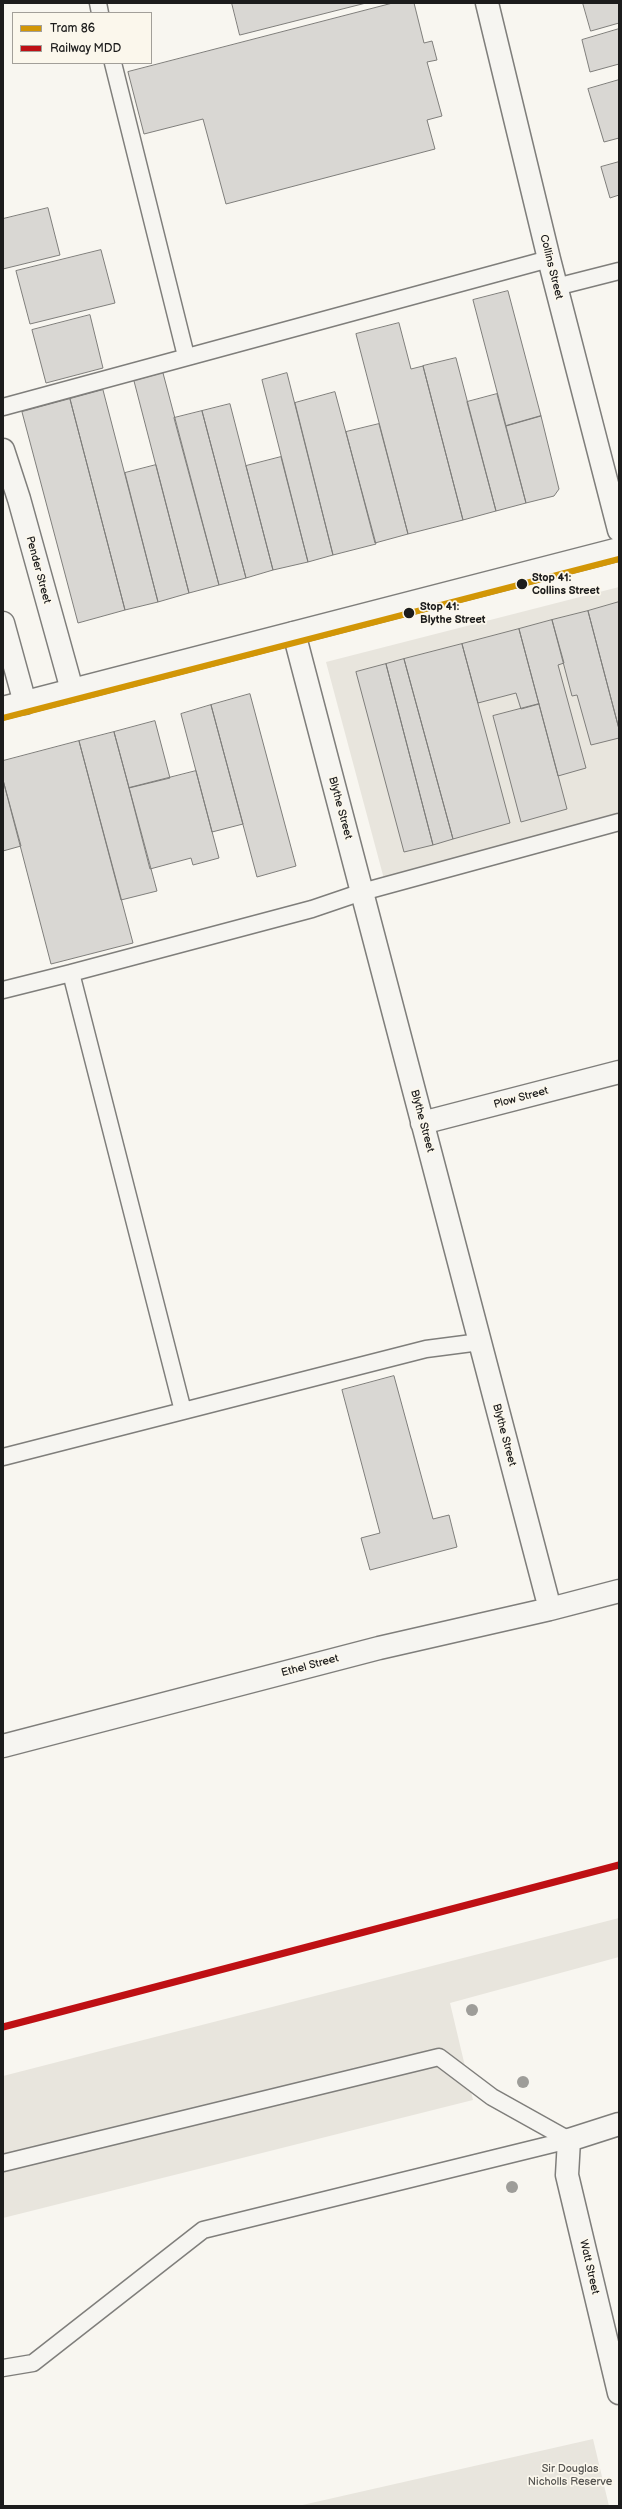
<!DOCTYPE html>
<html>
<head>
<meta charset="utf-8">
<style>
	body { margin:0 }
	#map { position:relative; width:622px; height:2509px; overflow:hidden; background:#f8f6f0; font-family:"Balsamiq Sans",sans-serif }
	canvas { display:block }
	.frame { position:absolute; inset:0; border:4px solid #1c1c1c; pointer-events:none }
	.legend { position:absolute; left:12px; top:12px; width:140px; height:52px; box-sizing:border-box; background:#fbf7ec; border:1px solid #a29f99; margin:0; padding:5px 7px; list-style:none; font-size:12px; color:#1c1c1c }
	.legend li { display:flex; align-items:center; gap:8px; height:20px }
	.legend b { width:20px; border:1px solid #a29f99 }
</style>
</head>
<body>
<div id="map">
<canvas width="622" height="2509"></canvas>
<div class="frame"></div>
<ul class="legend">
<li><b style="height:5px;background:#d29606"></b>Tram 86</li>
<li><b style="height:5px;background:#be1014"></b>Railway MDD</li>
</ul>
</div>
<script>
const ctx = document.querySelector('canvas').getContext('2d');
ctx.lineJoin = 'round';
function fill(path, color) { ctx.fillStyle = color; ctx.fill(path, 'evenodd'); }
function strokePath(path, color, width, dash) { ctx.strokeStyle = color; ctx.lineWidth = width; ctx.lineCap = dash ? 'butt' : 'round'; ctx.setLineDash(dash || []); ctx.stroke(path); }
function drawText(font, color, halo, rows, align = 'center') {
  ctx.font = font + ' "Balsamiq Sans",sans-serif'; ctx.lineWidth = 3.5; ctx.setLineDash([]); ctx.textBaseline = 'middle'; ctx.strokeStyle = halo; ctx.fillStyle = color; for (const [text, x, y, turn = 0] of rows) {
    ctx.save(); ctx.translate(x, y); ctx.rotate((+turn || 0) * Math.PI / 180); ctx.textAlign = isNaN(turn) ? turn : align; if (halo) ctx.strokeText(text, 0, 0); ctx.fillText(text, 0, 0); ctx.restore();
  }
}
fill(new Path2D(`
	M 619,587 L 619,815 L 384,879 L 326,662 Z
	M 619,1918 L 619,1957 L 450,2003 L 473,2100 L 3,2218 L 3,2076 Z
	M 593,2439 L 609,2506 L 298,2506 Z`), '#e8e5dd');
const building = new Path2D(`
	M 232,3 L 366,3 L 240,35 Z
	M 393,3 L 414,3 L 424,43 L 432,41 L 437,60 L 427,62 L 442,116 L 427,120 L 435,149 L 226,204 L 203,119 L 144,134 L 128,72 Z
	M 583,3 L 619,3 L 619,23 L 591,31 Z
	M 619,29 L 619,64 L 590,72 L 582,40 Z
	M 619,80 L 619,138 L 604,142 L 588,89 Z
	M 619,162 L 619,195 L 610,198 L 601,167 Z
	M 48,208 L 60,255 L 3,269 L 3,219 Z
	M 101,250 L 115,303 L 30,324 L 16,271 Z
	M 508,291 L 541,416 L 506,426 L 473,300 Z
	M 90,315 L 103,368 L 46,383 L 32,330 Z
	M 399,323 L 411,369 L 423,366 L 463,520 L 408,534 L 356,334 Z
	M 456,358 L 496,511 L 463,520 L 423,366 Z
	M 163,373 L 219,585 L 189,593 L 134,381 Z
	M 287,373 L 333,555 L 308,562 L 262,380 Z
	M 103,390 L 158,602 L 125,610 L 70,399 Z
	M 335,392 L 376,544 L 333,555 L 295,403 Z
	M 497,394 L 526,503 L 496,511 L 467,402 Z
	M 70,399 L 125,610 L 78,623 L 22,412 Z
	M 230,404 L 273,570 L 246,578 L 202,411 Z
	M 202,411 L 246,578 L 219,585 L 174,418 Z
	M 541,416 L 559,489 L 554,496 L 526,503 L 506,426 Z
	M 379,424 L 408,534 L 375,543 L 346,432 Z
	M 281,457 L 308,562 L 273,570 L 246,466 Z
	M 156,465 L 189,593 L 158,602 L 125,473 Z
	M 619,602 L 619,729 L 588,611 Z
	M 588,611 L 619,729 L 619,738 L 591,745 L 577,695 L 572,696 L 552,620 Z
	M 552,620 L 564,663 L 558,665 L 586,768 L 558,776 L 519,629 Z
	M 519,629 L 539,704 L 521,709 L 516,693 L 478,703 L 462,644 Z
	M 462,644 L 510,823 L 453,839 L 404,659 Z
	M 404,659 L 453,839 L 433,845 L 386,664 Z
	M 386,664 L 433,845 L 404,852 L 356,672 Z
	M 250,694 L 296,866 L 257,877 L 211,705 Z
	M 539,704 L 567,809 L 521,822 L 493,716 Z
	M 211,705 L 243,824 L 212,832 L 181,714 Z
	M 155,721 L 170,778 L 129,788 L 114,732 Z
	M 114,732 L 157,891 L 121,900 L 79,741 Z
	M 79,741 L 133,943 L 51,964 L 3,780 L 3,761 Z
	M 196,771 L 219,858 L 193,865 L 191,858 L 150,869 L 129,788 Z
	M 3,780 L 21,846 L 3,851 Z
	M 394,1376 L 433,1519 L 449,1515 L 457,1547 L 370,1570 L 361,1538 L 380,1533 L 342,1390 Z`);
fill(building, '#d9d7d3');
strokePath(building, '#7f7e7b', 1);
const service = new Path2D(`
	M 98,3 L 100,13
	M 113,63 L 186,356
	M 556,287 L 619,271
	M 3,407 L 549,259
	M 71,973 L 312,909 L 362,892 L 619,822
	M 3,990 L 71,973 L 183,1411
	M 3,1457 L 426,1349 L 480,1342
	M 3,2163 L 439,2057 L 492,2097 L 569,2140
	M 3,2368 L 33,2363 L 203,2230 L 569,2140`);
const minor = new Path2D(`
	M 487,3 L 549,259 L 619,530
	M 3,450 L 19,499 L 72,690
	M 3,623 L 25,703
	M 294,633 L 550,1609
	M 422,1123 L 619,1072
	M 3,1746 L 379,1648 L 550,1609 L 619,1591
	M 619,2124 L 569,2140 L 567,2175 L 619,2393`);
const secondary = new Path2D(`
	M 3,708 L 619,549`);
strokePath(service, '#7f7e7b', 19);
strokePath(minor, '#7f7e7b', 25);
strokePath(secondary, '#7f7e7b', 25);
strokePath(service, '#f6f5f1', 16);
strokePath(minor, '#f6f5f1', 22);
strokePath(secondary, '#f6f5f1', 22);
strokePath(new Path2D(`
	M 3,2027 L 619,1865`), '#be1014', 7);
strokePath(new Path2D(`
	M 3,718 L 619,559`), '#d29606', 6);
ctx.fillStyle = '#9e9d99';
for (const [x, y] of [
	[472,2010],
	[523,2082],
	[512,2187]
]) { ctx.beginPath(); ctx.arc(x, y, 6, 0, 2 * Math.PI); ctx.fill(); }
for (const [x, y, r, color] of [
	[522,584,6,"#1c1c1c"],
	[409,613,6,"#1c1c1c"]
]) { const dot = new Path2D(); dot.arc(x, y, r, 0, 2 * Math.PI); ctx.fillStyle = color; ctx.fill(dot); strokePath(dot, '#fbf7ec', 1.5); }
drawText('11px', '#1c1c1c', '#fbf7ec', [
	["Collins Street",551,267,76],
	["Pender Street",38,570,75],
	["Blythe Street",340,808,75],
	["Plow Street",521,1098,-15],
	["Blythe Street",422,1121,75],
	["Blythe Street",504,1435,75],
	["Ethel Street",310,1666,-15],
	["Watt Street",589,2267,77]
]);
drawText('bold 11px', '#1c1c1c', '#fbf7ec', [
	["Stop 41:",532,578],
	["Collins Street",532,591],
	["Stop 41:",420,607],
	["Blythe Street",420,620]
], 'left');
drawText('11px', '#555451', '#fbf7ec', [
	["Sir Douglas",570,2469],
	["Nicholls Reserve",570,2482]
]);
</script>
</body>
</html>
